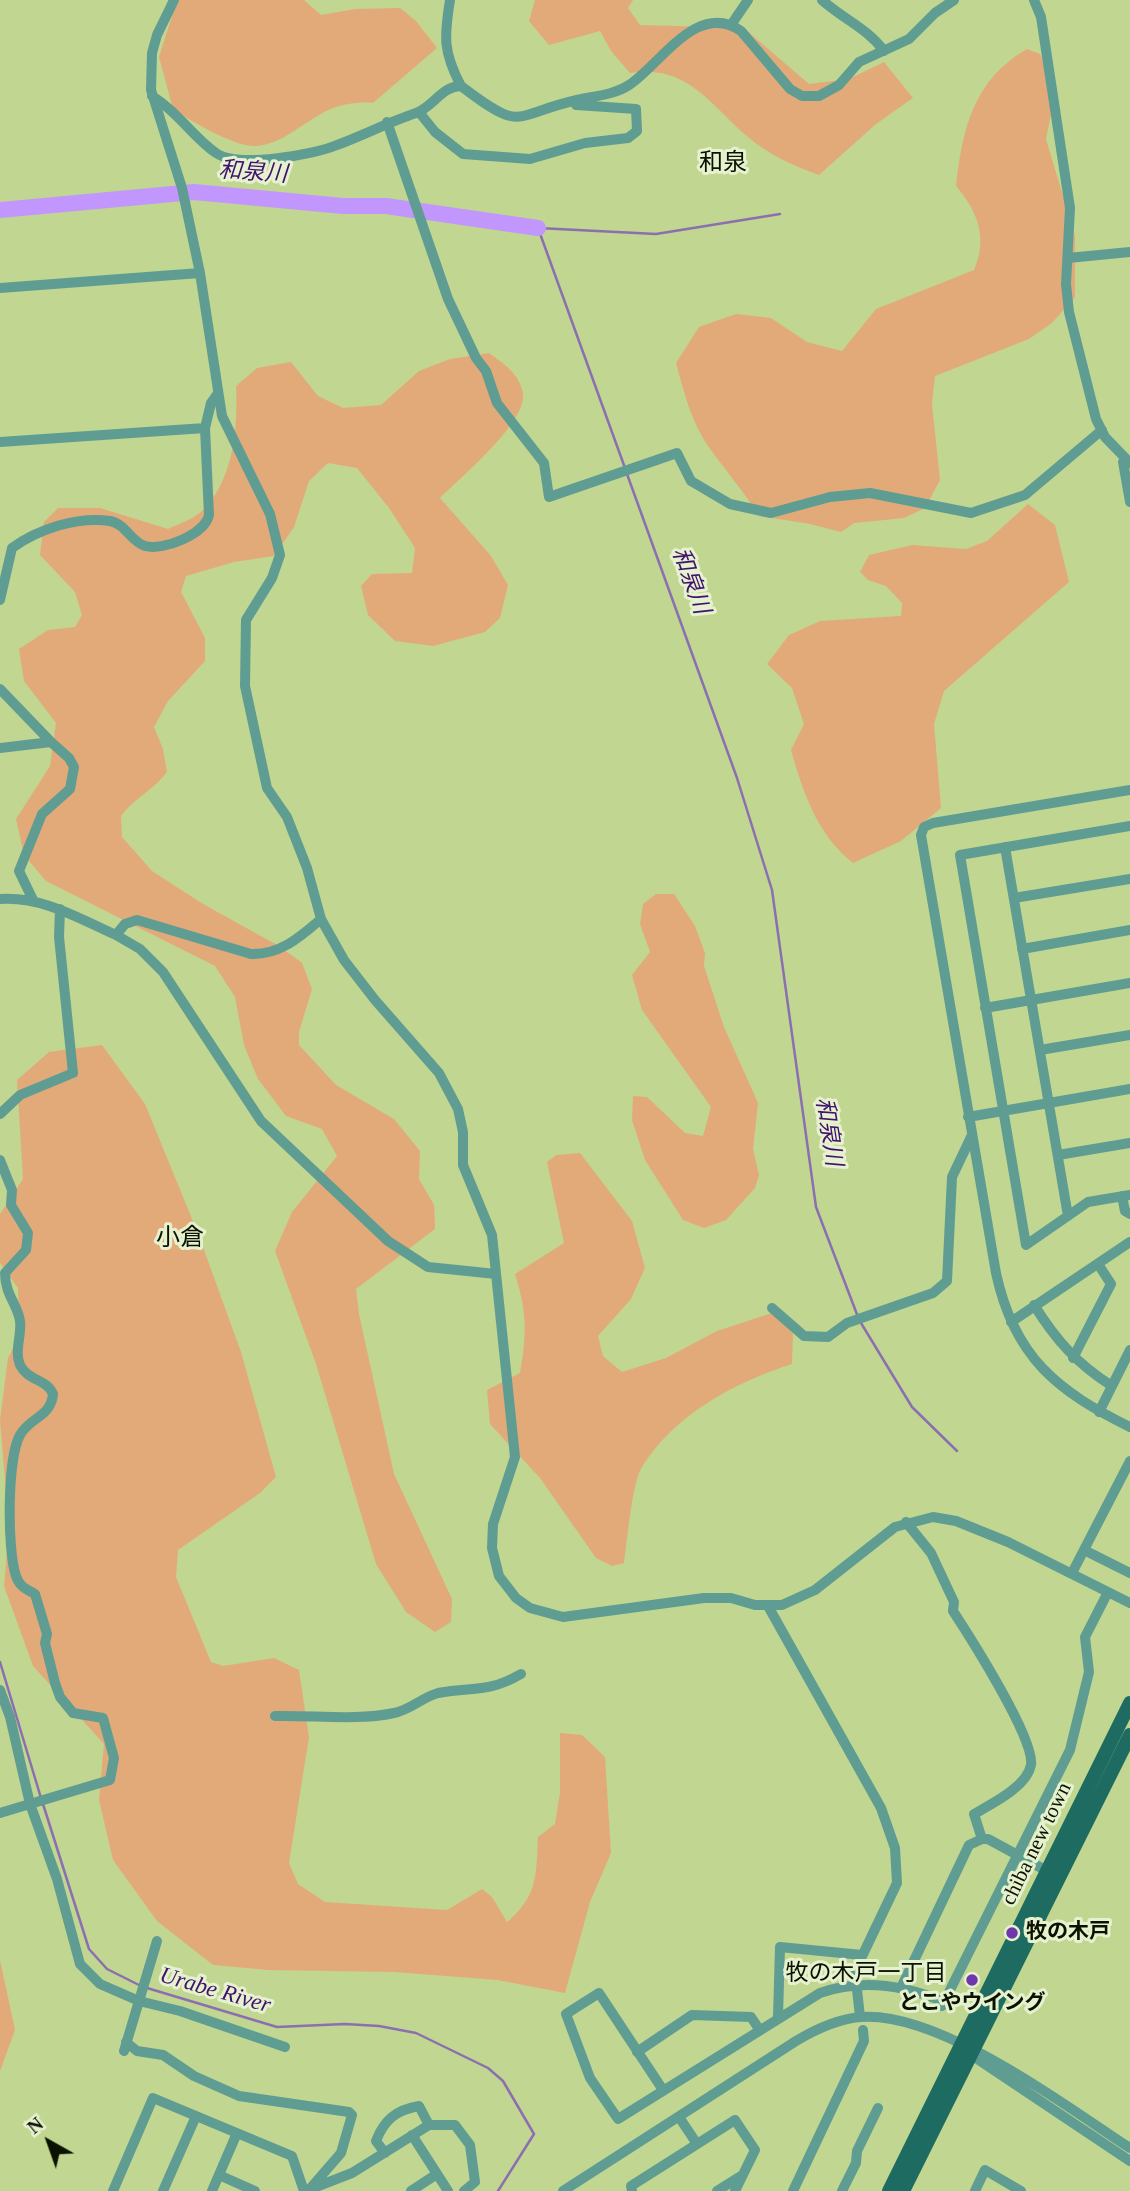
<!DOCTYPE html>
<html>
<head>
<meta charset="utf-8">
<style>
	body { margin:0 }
	#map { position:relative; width:1130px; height:2191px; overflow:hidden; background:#c1d690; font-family:"Times New Roman",serif }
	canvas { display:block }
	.north { position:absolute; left:14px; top:2107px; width:70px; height:70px; -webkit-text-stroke:5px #e6f2cf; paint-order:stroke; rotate:320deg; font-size:19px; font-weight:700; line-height:28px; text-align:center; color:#0c1200 }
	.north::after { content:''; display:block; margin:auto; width:24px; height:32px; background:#0c1200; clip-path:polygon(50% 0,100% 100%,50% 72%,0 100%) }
</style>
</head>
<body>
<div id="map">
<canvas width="1130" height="2191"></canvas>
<div class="north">N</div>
</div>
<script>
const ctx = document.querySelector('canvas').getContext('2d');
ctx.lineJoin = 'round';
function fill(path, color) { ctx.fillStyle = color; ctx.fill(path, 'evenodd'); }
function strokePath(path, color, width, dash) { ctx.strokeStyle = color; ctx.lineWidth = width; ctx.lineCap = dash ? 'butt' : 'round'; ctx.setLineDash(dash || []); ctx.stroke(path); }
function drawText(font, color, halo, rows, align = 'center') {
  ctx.font = font + ' "Times New Roman","Noto Sans JP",serif'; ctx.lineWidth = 6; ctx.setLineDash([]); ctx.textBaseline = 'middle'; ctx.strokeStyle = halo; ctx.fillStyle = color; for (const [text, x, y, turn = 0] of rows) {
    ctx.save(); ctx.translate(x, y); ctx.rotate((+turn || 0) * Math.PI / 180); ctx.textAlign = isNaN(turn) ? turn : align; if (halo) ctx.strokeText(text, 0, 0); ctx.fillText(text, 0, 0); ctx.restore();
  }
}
fill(new Path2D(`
	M 177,0 L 304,0 L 321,15 L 355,9 L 400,8 L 416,21 L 437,48 L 373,103 C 316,98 300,141 257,146 C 236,148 191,121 173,109 L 159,57 Z
	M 535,0 L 633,0 L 628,8 L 640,25 L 711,27 L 739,24 L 809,84 L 849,79 L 884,62 L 913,98 L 876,124 L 819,175 C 794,166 769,155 748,137 C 709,104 688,64 630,73 L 611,51 L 600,31 L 549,45 L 529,21 Z
	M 1027,49 L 1040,54 L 1056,89 L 1046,139 L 1075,236 L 1075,297 L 1052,323 L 1029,339 L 935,376 L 932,404 L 940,480 L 925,508 L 904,518 L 854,523 L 841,532 L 810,524 L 759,516 C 744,492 727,472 710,449 C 692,424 684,393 676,363 L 699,327 L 736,314 L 771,318 L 807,342 L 842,351 L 876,309 L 974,270 C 988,238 978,212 956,186 C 962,129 974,79 1027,49 Z
	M 489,353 C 504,364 520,374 523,394 C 526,423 460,478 440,498 L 491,556 L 508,585 L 500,618 L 485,632 L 433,646 L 395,641 L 368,615 L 361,586 L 372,574 L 412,573 L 415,548 L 389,508 L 357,468 L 328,463 L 309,481 L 294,527 L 274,556 L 234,562 L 186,576 L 181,592 L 205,638 L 205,661 L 168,701 L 154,727 L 163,749 L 167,772 C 154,790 134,798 121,816 L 122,837 L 152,871 L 203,904 L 279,946 L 302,963 L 312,989 L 299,1032 L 299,1045 L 336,1085 L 394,1119 L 420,1151 L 419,1179 L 434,1205 L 435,1229 L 356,1289 L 359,1314 L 394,1474 L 452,1599 L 451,1622 L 435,1632 L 406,1612 L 376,1564 L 316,1364 L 275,1251 L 292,1212 L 337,1156 L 322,1129 L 286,1116 L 258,1079 L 244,1045 L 235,997 L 215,966 L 46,881 L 24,855 L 16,819 L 50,766 L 56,723 L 24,681 L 19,649 L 48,630 L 75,627 L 82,615 L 75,592 L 40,555 L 44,522 L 58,508 L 100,508 L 168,529 C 178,524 194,519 202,511 C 234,480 238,426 236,386 L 257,368 L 291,362 L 318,396 L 343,408 L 381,405 L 419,371 L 450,359 Z
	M 1028,504 L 1055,525 L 1069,582 L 944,691 L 934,724 L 941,808 L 901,841 L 853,863 C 817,835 803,792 791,750 L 804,724 L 792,688 L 767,664 L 789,635 L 820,621 L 901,616 L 902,603 L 886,586 L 868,580 L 860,572 L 869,555 L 912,545 L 966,549 L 987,541 Z
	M 656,894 L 674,894 L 695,926 L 705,953 L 704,966 L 724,1027 L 758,1103 L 753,1149 L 759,1175 L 755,1188 L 726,1220 L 704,1228 L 683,1220 L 645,1160 L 632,1120 L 633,1096 L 647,1097 L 685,1133 L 703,1136 L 711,1107 L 642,1010 L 632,975 L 650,952 L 640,924 L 643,904 Z
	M 102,1045 L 145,1104 L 199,1236 L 241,1352 L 276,1477 L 260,1493 L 178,1550 L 176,1577 L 211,1662 L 223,1666 L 274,1658 L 299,1670 L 309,1737 L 289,1863 L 298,1884 L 325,1902 L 447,1910 L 482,1889 L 492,1897 L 507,1922 C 538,1896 536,1875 538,1837 L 555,1824 L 560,1793 L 560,1733 L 582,1735 L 605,1757 L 611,1853 L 590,1902 L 565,1993 L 497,1980 L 394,1972 L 268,1970 L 213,1965 L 157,1921 L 113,1860 L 99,1800 L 104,1744 L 33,1666 L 4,1586 L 9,1529 L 0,1420 L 8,1358 L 19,1337 L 18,1288 L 0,1263 L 0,1214 L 23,1179 L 17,1080 L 49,1052 Z
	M 580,1153 L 632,1221 L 645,1268 L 631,1299 L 598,1336 L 603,1356 L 622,1372 L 666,1358 L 717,1331 L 775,1312 L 793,1334 L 792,1364 C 735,1382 674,1415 642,1467 C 632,1483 627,1542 624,1563 L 612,1566 L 596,1558 L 540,1478 L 490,1424 L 487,1390 L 520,1373 C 527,1334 527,1312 515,1274 L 564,1243 L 547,1162 L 556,1155 Z
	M 0,1960 L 15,2030 L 0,2071 Z`), '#e3aa79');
strokePath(new Path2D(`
	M 625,468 L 538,228 L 656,234 L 780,214
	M 627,474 L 737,778 L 772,890 L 816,1207 L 858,1317
	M 861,1323 L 912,1407 L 957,1451
	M 0,1662 L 41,1798
	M 43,1804 L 89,1949 L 107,1969 L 141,1986
	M 147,1988 L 277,2027 L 345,2024 L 379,2026 L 416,2033 L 488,2068 L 503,2081 L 534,2134 L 498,2191`), '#8b6fb1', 2.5);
strokePath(new Path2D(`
	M 0,210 L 194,192 L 343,206 L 386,206 L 538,228`), '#c197fd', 16);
strokePath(new Path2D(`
	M 174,0 L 157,35 L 152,53 L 151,90 L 182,188 L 200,273 L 222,416 L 270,514 L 280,555 L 272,578 L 246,620 L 245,686 L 267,788 L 287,817 L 307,868 L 321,919 L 344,960 L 375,1000 L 439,1073 L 458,1109 L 463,1132 L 463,1165 L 492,1235 L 515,1457 L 493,1524 L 492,1548 L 499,1576 L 516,1598 L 530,1608 L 563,1617 L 704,1598 L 731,1598 L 755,1605 L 782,1605 L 815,1590 L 895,1527 L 933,1517 L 956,1521 L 1008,1542 L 1130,1603
	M 450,0 C 444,37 443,52 461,86
	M 822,0 C 843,19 867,28 884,51
	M 1034,0 L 1041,17 L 1070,208 L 1066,284 L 1069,312 L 1096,419 L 1105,437 L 1130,463
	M 731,25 L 748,0
	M 152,96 C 177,111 193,137 216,153 C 238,168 313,155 337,145 C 364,135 389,122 416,113 C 433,107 442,86 461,86 C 524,134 511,115 577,100 C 594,96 614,95 629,85 C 660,65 697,0 741,31 L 790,89 L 802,96 L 819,96 L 839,85 L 859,62 L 909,39 L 935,13 L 954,0
	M 419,112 L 435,132 L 463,154 L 530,159 L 585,143 L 628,138 L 637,131 L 636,109 L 576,105
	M 387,122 L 448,299 L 476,358 L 486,371 L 497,403 L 544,463 L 549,497 L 677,453 L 691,481 L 730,504 L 771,513 L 830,497 L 870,493 L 971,513 L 1025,495 L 1102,430
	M 1068,258 L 1130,252
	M 0,288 L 200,273
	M 0,442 L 205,428 L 211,403 L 218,393
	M 1123,462 L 1130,502
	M 0,600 L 12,548 C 38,529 78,516 110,521 C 126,524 131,542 145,546 C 164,551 205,534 209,515 L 205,428
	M 0,689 L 51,742 L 0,748
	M 1130,790 L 933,823 L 924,827 L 921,835 L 996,1273 C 1014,1357 1057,1391 1130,1427
	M 1130,826 L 960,855 L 1026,1245 L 1088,1202 L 1130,1195
	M 1005,847 L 1068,1216
	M 1014,898 L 1130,879
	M 0,899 C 42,896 78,918 116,935 L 125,924 L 137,920 L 251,954 C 280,955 300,937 321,919
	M 33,900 L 19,871 L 42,814 L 70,789 L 74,767 L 69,758 L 51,742
	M 116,935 L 140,949 L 163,972 L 261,1121 L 388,1241 L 428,1267 L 496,1274
	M 1022,949 L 1130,930
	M 985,1008 L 1130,983
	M 1040,1050 L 1130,1035
	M 0,1114 L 20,1095 L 73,1073 L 59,937 L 60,909
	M 968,1117 L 1130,1089
	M 1058,1155 L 1130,1143
	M 0,1160 L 12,1190 L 11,1205 L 28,1233 L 26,1250 L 5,1273 C 5,1295 18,1305 20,1321 C 22,1335 14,1351 20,1365 C 28,1381 47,1379 53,1394 C 51,1417 30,1417 20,1435 C 7,1458 7,1550 16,1576 C 19,1586 26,1589 35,1594 L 47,1634 L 45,1643 L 55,1683 L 60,1697 L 73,1713 L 103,1718 L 114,1758 L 110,1780 L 0,1813
	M 1122,1196 L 1125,1211 L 1130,1214
	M 1034,1305 C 1056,1340 1077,1364 1112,1386
	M 772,1308 L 804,1336 L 828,1337 L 847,1323 L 933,1293 L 947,1281 L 952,1177 L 972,1135
	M 1011,1322 L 1130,1242
	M 1073,1358 L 1111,1284 L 1098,1264
	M 1099,1412 L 1130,1350
	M 906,1522 L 931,1553 L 954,1602 L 953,1611 C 970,1637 1035,1739 1031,1765 C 1027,1787 991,1804 974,1814 L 982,1839 L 988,1839 L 1047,1871
	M 1084,1550 L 1130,1573
	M 1072,1573 L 1130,1461
	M 768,1606 L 881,1808 L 895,1848 L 897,1883 L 855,1971 L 860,2017
	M 0,1690 L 10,1717 L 30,1804 L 57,1879 L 80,1964 L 100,1984 L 139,2001 L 180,2011 L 285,2047
	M 275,1716 C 314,1715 356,1721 394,1713 C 410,1710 423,1697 438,1693 C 473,1686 486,1694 521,1674
	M 901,1988 L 969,1845 L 982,1839
	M 942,2006 L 1070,1750 L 1089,1672 L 1085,1637 L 1108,1592
	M 778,2017 L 780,1947 L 862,1955
	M 126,2042 L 137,2051 L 163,2055 L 194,2076 L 239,2096 L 349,2112 L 352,2115 L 341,2153 L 309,2190
	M 124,2051 L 157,1941
	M 637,2052 L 692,2015 L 751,2017 L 759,2029
	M 967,2052 L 1130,2161
	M 663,2090 L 599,1993 L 566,2014 L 590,2078 L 618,2119 L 820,1993 C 861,1979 904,1985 944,2002
	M 679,2117 L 697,2144
	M 412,2135 L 448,2191
	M 385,2153 L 376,2141 C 384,2120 396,2110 419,2106 L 429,2125
	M 219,2175 L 255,2191
	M 311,2189 L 352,2173 L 429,2125 L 455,2125 L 470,2145 L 475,2182 L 464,2191
	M 113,2191 L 153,2098 L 292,2156 L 304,2191
	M 163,2191 L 196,2116
	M 212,2191 L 237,2133
	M 411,2191 L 437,2174
	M 563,2191 L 796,2041 C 816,2029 837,2019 861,2017 C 939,2011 1064,2105 1130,2148
	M 632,2191 L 631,2186 L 735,2120 L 755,2150 L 735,2191
	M 717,2191 L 741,2176
	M 793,2191 L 864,2041 L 863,2030
	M 842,2191 L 856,2163 L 857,2151 L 878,2108
	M 975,2191 L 985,2170 L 1021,2191`), '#5f9d93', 10);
strokePath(new Path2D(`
	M 889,2191 L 1130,1703
	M 903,2191 L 1130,1735`), '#1e6c61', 14);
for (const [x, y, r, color] of [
	[1012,1933,7,"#7037ad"],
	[972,1980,7,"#7037ad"]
]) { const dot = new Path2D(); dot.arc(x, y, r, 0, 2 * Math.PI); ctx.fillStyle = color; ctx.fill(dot); strokePath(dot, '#e6f2cf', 2.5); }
drawText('21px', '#0c1200', '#e6f2cf', [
	["chiba new town",1037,1844,-64]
]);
drawText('bold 21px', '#0c1200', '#e6f2cf', [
	["牧の木戸",1026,1933],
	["とこやウイング",972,2004,"center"]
], 'left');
drawText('italic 23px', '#40126c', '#e6f2cf', [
	["和泉川",253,173,4],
	["和泉川",690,581,70],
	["和泉川",828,1132,81],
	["Urabe River",215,1991,16]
]);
drawText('23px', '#0c1200', '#e6f2cf', [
	["牧の木戸一丁目",866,1974]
]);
drawText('24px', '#0c1200', '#e6f2cf', [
	["和泉",723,164],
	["小倉",180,1239]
]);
</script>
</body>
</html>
